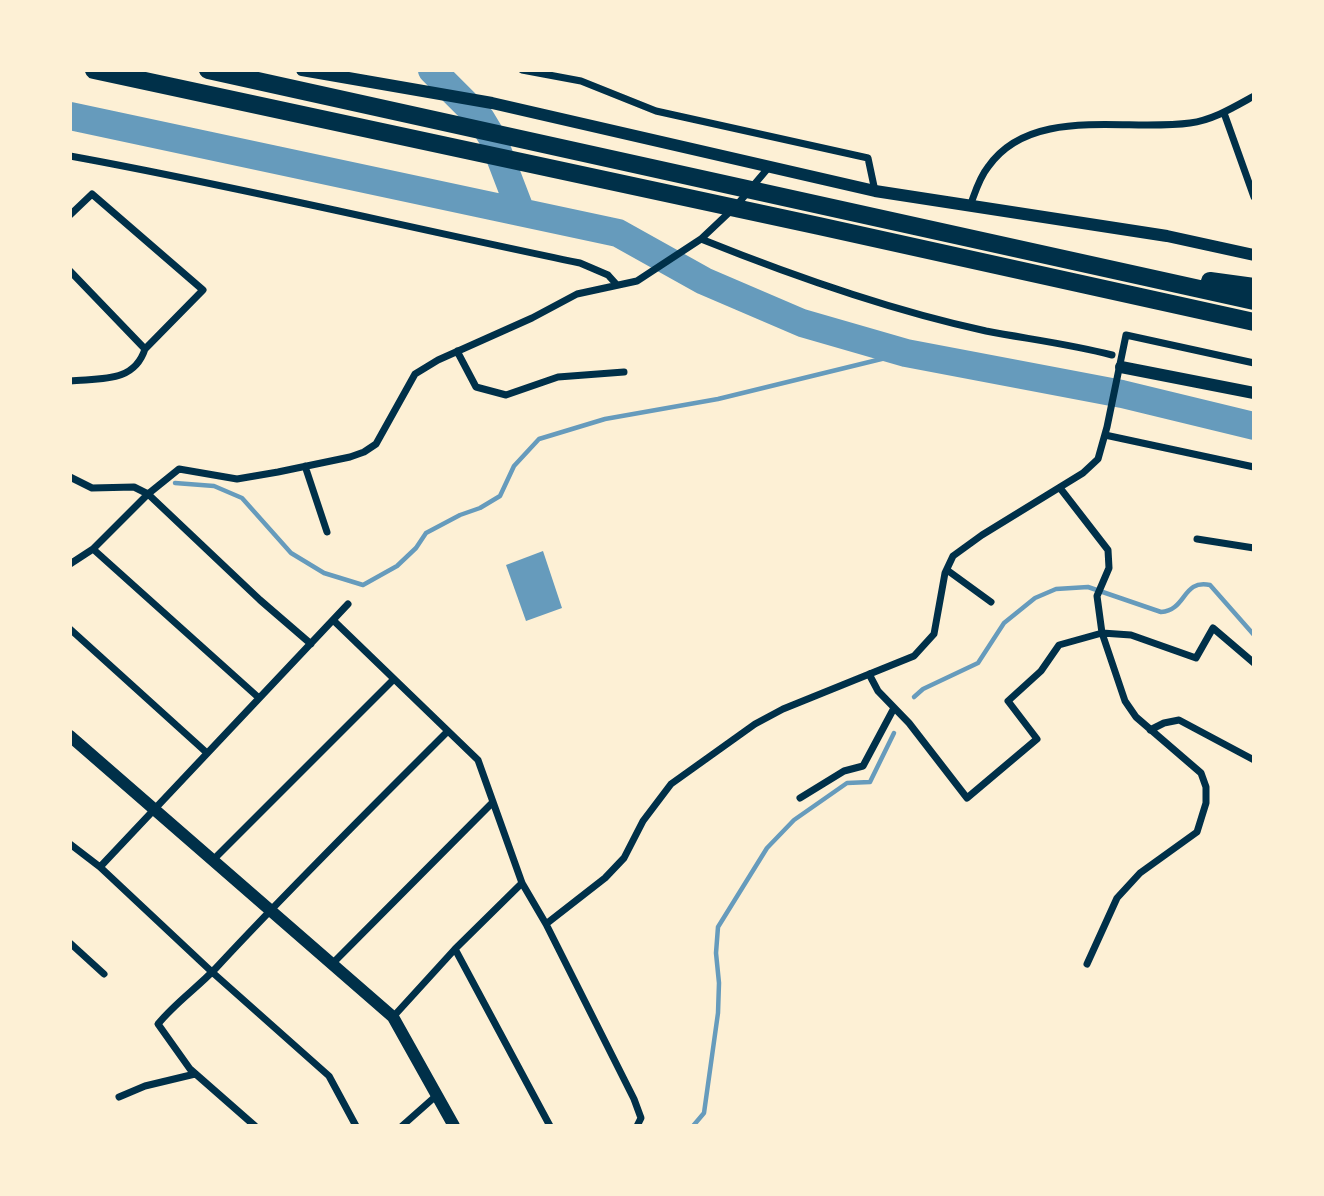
<!DOCTYPE html>
<html>
<head>
<meta charset="utf-8">
<style>
	body { margin:0 }
	#map { position:relative; width:1324px; height:1196px; overflow:hidden; background:#fdf0d5; font-family:Lato,sans-serif }
	canvas { display:block }
	.frame { position:absolute; inset:0; border:72px solid #fdf0d5; pointer-events:none }
</style>
</head>
<body>
<div id="map">
<canvas width="1324" height="1196"></canvas>
<div class="frame"></div>
</div>
<script>
const ctx = document.querySelector('canvas').getContext('2d');
ctx.lineJoin = 'round';
function fill(path, color) { ctx.fillStyle = color; ctx.fill(path, 'evenodd'); }
function strokePath(path, color, width, dash) { ctx.strokeStyle = color; ctx.lineWidth = width; ctx.lineCap = dash ? 'butt' : 'round'; ctx.setLineDash(dash || []); ctx.stroke(path); }
fill(new Path2D(`
	M 543,551 L 562,608 L 526,621 L 506,565 Z`), '#669bbc');
strokePath(new Path2D(`
	M 175,483 L 214,486 L 242,498 L 291,553 L 324,573 L 363,585 L 397,566 L 416,548 L 426,533 L 460,515 L 480,508 L 500,496 L 514,466 L 539,439 L 605,419 L 718,399 L 906,353
	M 914,697 L 923,689 L 978,663 L 1004,623 L 1035,598 L 1056,589 L 1088,587 L 1161,612 C 1187,610 1182,579 1210,585 L 1254,635
	M 693,1126 L 704,1113 L 718,1013 L 719,983 L 716,953 L 718,927 L 767,848 L 794,820 L 847,783 L 870,782 L 894,733`), '#669bbc', 4.5);
strokePath(new Path2D(`
	M 432,70 L 481,119 L 493,139 L 521,212
	M 70,116 L 618,233 L 704,281 L 802,323 L 906,353 L 1122,394 L 1254,426`), '#669bbc', 28);
strokePath(new Path2D(`
	M 522,70 L 581,81 L 656,111 L 868,158 L 875,191
	M 1224,113 L 1254,197
	M 70,156 C 241,187 410,228 580,263 L 608,275 L 617,285
	M 970,206 C 975,193 979,178 988,167 C 1031,105 1126,132 1190,123 C 1213,120 1234,107 1254,96
	M 70,215 L 92,194 L 203,290 L 145,349
	M 701,239 C 793,276 889,310 986,331 C 1028,339 1070,344 1112,355
	M 70,271 L 145,349 C 134,383 101,378 70,381
	M 457,351 L 476,387 L 506,395 L 558,377 L 624,372
	M 1105,435 L 1254,467
	M 305,466 L 327,532
	M 70,477 L 92,488 L 134,487 L 148,494 L 260,600 L 311,644
	M 1060,488 L 1108,550 L 1109,568 L 1097,596 L 1102,633 L 1125,701 L 1136,717 L 1201,773 L 1206,787 L 1206,803 L 1197,832 L 1140,873 L 1117,898 L 1087,964
	M 1197,539 L 1254,548
	M 93,549 L 259,698
	M 70,564 L 93,549 L 148,494 L 179,469 L 237,479 L 278,472 L 350,457 L 364,452 L 376,444 L 415,374 L 438,360 L 532,318 L 577,294 L 637,281 L 701,239 L 736,206 L 769,167
	M 947,570 L 991,602
	M 333,620 L 478,760 L 522,883 L 546,924 L 634,1099 L 641,1118 L 637,1126
	M 70,629 L 207,753
	M 869,674 L 878,691 L 909,723 L 967,798 L 1037,739 L 1008,701 L 1041,671 L 1059,645 L 1102,633 L 1131,635 L 1196,658 L 1213,628 L 1254,663
	M 1150,730 L 1164,723 L 1179,720 L 1254,760
	M 800,798 L 844,771 L 863,766 L 894,708
	M 70,844 L 100,867 L 212,972 L 329,1076 L 356,1126
	M 213,860 L 394,679
	M 100,867 L 348,604
	M 546,924 L 605,878 L 624,858 L 643,821 L 671,784 L 755,724 L 783,709 L 914,656 L 934,634 L 945,573 L 953,556 L 982,535 L 1083,473 L 1098,459 L 1107,427 L 1126,335 L 1254,363
	M 70,943 L 104,974
	M 455,949 L 550,1126
	M 332,964 L 493,802
	M 393,1017 L 455,949 L 522,883
	M 119,1097 L 145,1086 L 195,1074
	M 255,1126 L 190,1069 L 158,1024 C 175,1003 197,988 216,968 C 291,887 370,809 448,731
	M 402,1126 L 437,1095`), '#003049', 7);
strokePath(new Path2D(`
	M 302,70 L 492,103 L 875,191 L 1167,236 L 1254,255
	M 1121,367 L 1254,393
	M 70,736 L 393,1017 L 454,1126`), '#003049', 12);
strokePath(new Path2D(`
	M 94,70 L 819,226 L 1254,322
	M 208,70 L 1254,301
	M 1210,281 L 1254,287`), '#003049', 18);
</script>
</body>
</html>
